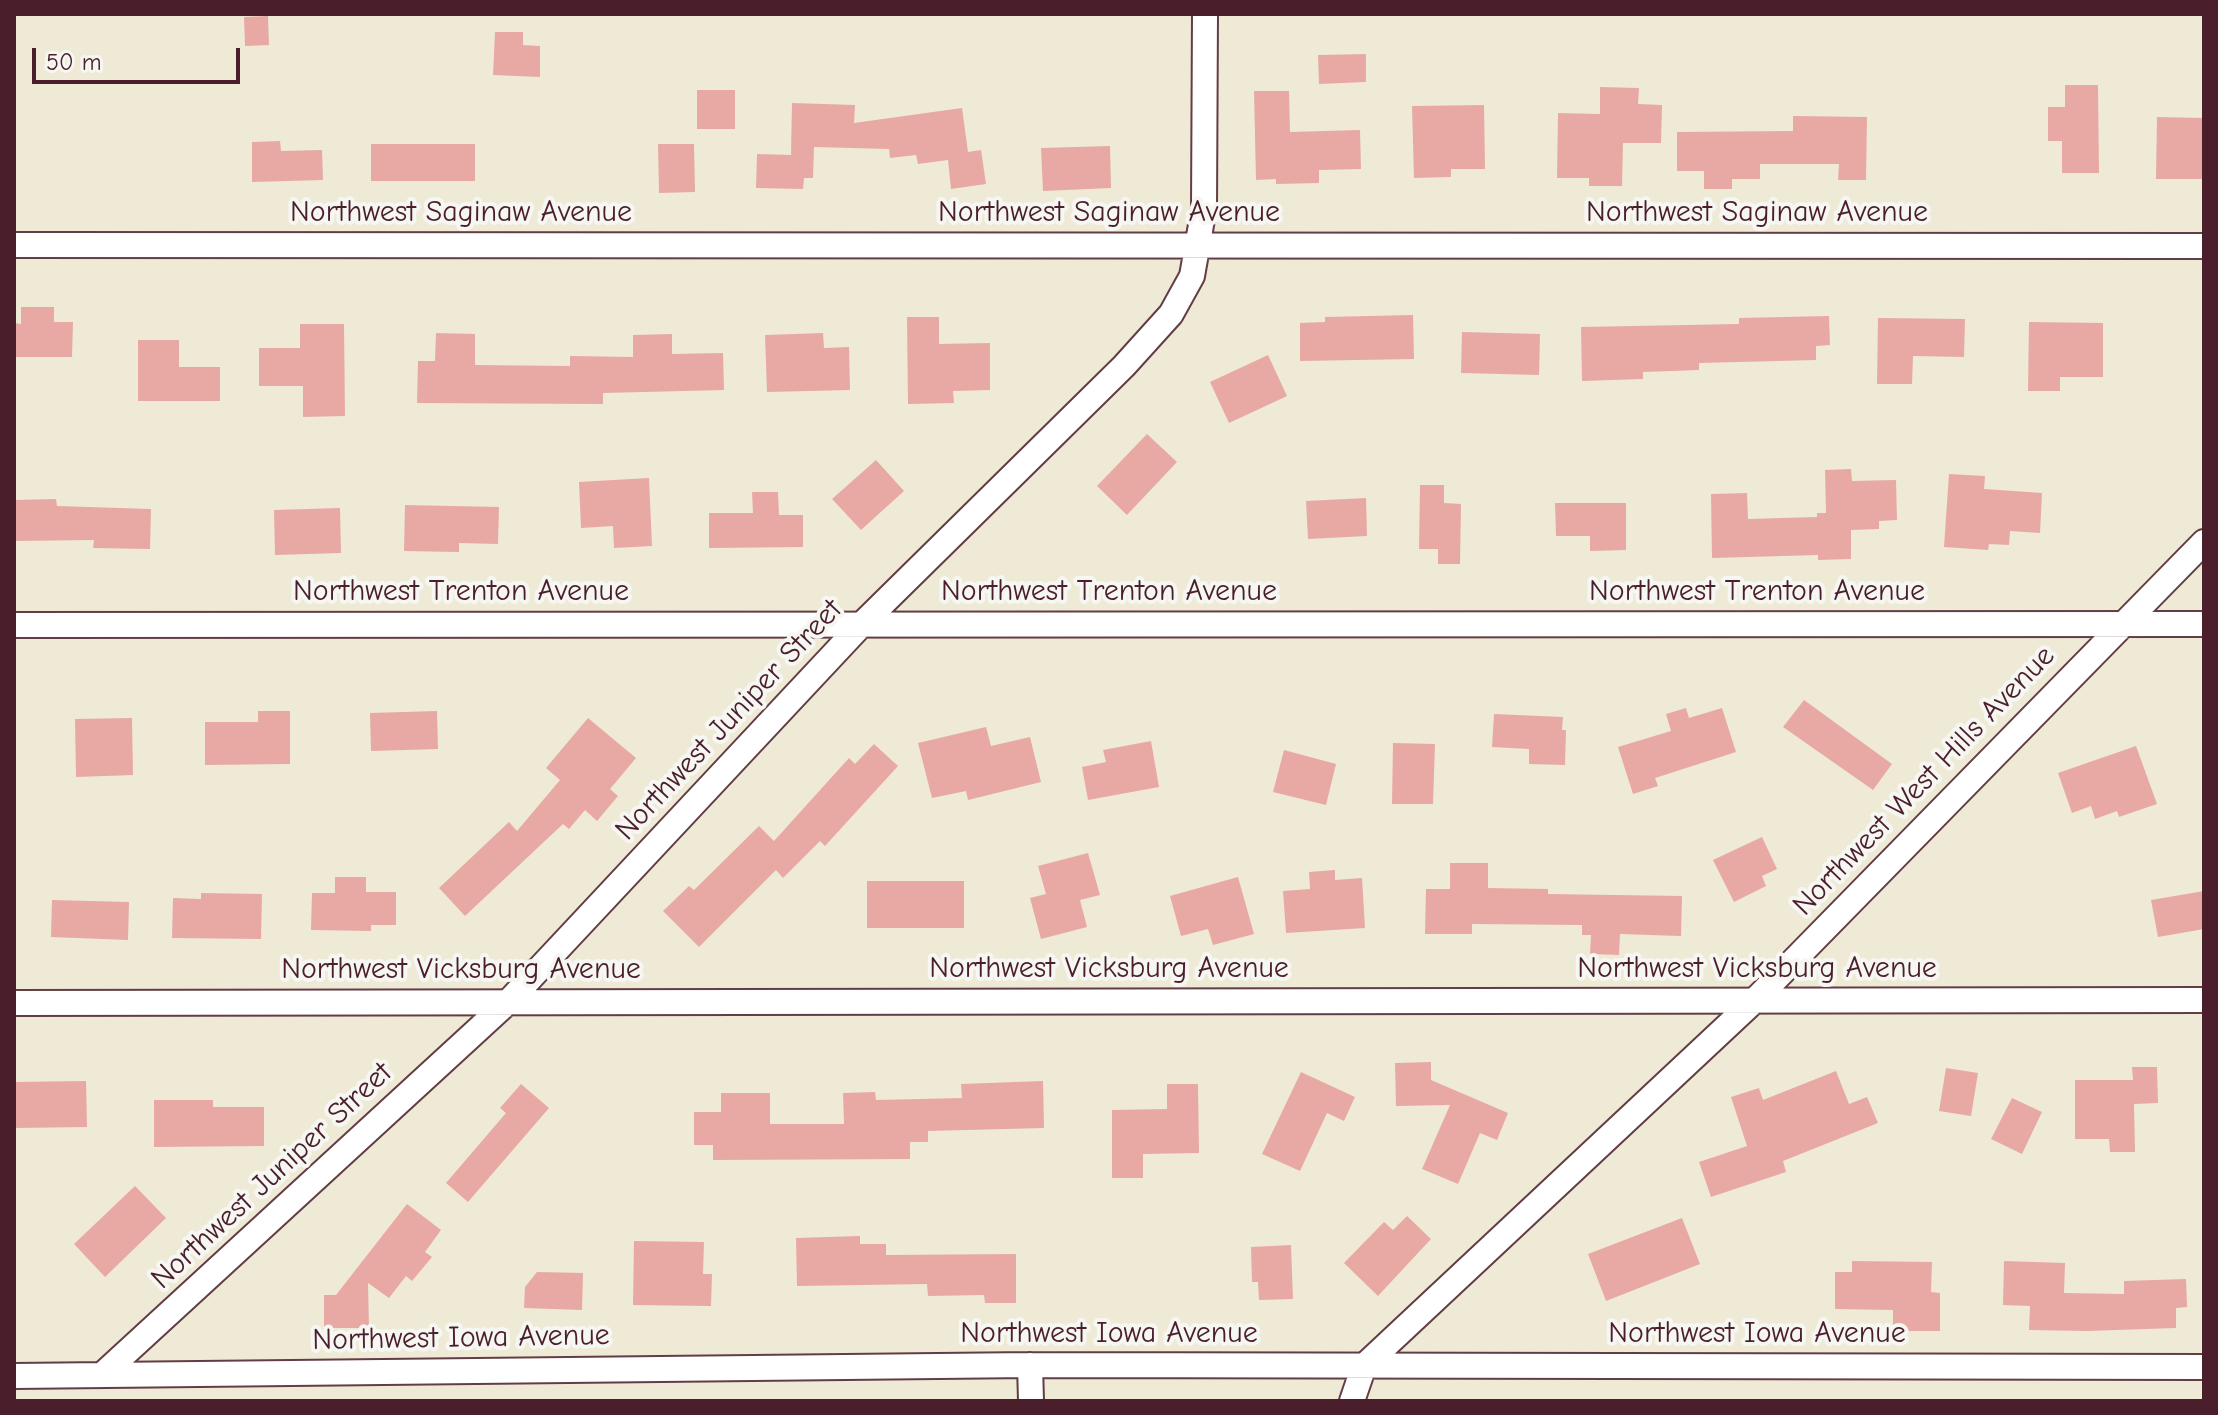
<!DOCTYPE html>
<html>
<head>
<meta charset="utf-8">
<style>
	body { margin:0 }
	#map { position:relative; width:2218px; height:1415px; overflow:hidden; background:#eeead6; font-family:"Comic Neue",sans-serif }
	canvas { display:block }
	.frame { position:absolute; inset:0; border:16px solid #4a1f2b; pointer-events:none }
	.scale { position:absolute; left:32px; top:48px; width:208px; height:36px; box-sizing:border-box; border:4px solid #4a1f2b; border-top:0; padding-left:10px; font-size:24px; line-height:28px; white-space:nowrap; color:#4a1f2b; -webkit-text-stroke:6px #f6f6f2; paint-order:stroke }
</style>
</head>
<body>
<div id="map">
<canvas width="2218" height="1415"></canvas>
<div class="frame"></div>
<div class="scale">50 m</div>
</div>
<script>
const ctx = document.querySelector('canvas').getContext('2d');
ctx.lineJoin = 'round';
function fill(path, color) { ctx.fillStyle = color; ctx.fill(path, 'evenodd'); }
function strokePath(path, color, width, dash) { ctx.strokeStyle = color; ctx.lineWidth = width; ctx.lineCap = dash ? 'butt' : 'round'; ctx.setLineDash(dash || []); ctx.stroke(path); }
function drawText(font, color, halo, rows, align = 'center') {
  ctx.font = font + ' "Comic Neue",sans-serif'; ctx.lineWidth = 8; ctx.setLineDash([]); ctx.textBaseline = 'middle'; ctx.strokeStyle = halo; ctx.fillStyle = color; for (const [text, x, y, turn = 0] of rows) {
    ctx.save(); ctx.translate(x, y); ctx.rotate((+turn || 0) * Math.PI / 180); ctx.textAlign = isNaN(turn) ? turn : align; if (halo) ctx.strokeText(text, 0, 0); ctx.fillText(text, 0, 0); ctx.restore();
  }
}
fill(new Path2D(`
	M 268,16 L 269,45 L 245,46 L 244,17 Z
	M 495,32 L 523,32 L 523,45 L 540,46 L 540,77 L 493,75 Z
	M 1366,54 L 1366,82 L 1319,84 L 1318,55 Z
	M 2065,85 L 2098,85 L 2099,173 L 2062,173 L 2062,141 L 2048,141 L 2048,107 L 2065,107 Z
	M 1600,87 L 1639,88 L 1638,104 L 1662,105 L 1661,143 L 1623,143 L 1622,186 L 1589,186 L 1589,178 L 1557,178 L 1558,113 L 1600,114 Z
	M 697,90 L 735,90 L 735,129 L 697,129 Z
	M 1254,91 L 1289,91 L 1290,132 L 1360,130 L 1361,169 L 1319,170 L 1319,183 L 1276,184 L 1276,179 L 1256,180 Z
	M 792,103 L 855,105 L 854,123 L 962,108 L 968,152 L 981,150 L 986,184 L 951,189 L 948,160 L 918,164 L 916,155 L 890,158 L 889,149 L 814,147 L 813,178 L 804,178 L 803,189 L 756,188 L 757,154 L 791,155 Z
	M 1484,105 L 1485,169 L 1451,169 L 1451,177 L 1414,178 L 1412,106 Z
	M 1793,116 L 1867,117 L 1866,180 L 1838,180 L 1839,164 L 1760,164 L 1760,179 L 1732,179 L 1732,189 L 1704,189 L 1704,171 L 1677,171 L 1677,132 L 1793,131 Z
	M 2157,117 L 2204,118 L 2204,179 L 2156,179 Z
	M 280,141 L 281,151 L 322,150 L 323,180 L 252,182 L 252,142 Z
	M 371,144 L 475,144 L 475,181 L 371,181 Z
	M 658,144 L 694,144 L 695,192 L 659,193 Z
	M 1110,146 L 1111,188 L 1043,191 L 1041,148 Z
	M 21,307 L 54,307 L 54,322 L 73,322 L 72,357 L 14,357 L 14,323 L 21,324 Z
	M 1413,315 L 1414,359 L 1300,361 L 1300,323 L 1325,322 L 1325,317 Z
	M 1829,316 L 1830,345 L 1816,346 L 1816,360 L 1699,363 L 1699,370 L 1643,372 L 1643,379 L 1582,381 L 1581,327 L 1739,324 L 1739,318 Z
	M 907,317 L 939,317 L 939,344 L 990,343 L 990,390 L 953,391 L 954,403 L 908,404 Z
	M 1878,318 L 1965,319 L 1964,357 L 1913,356 L 1912,384 L 1877,384 Z
	M 2029,322 L 2103,323 L 2103,377 L 2060,377 L 2060,391 L 2028,391 Z
	M 300,324 L 344,324 L 345,416 L 303,417 L 303,386 L 259,386 L 259,348 L 300,348 Z
	M 1462,332 L 1540,334 L 1539,375 L 1461,373 Z
	M 436,333 L 475,334 L 475,365 L 570,366 L 570,356 L 633,357 L 633,335 L 672,334 L 672,354 L 723,353 L 724,390 L 603,393 L 603,404 L 417,403 L 418,361 L 435,361 Z
	M 823,333 L 824,348 L 849,347 L 850,390 L 767,392 L 765,335 Z
	M 138,340 L 179,340 L 179,367 L 220,367 L 220,401 L 138,401 Z
	M 1268,355 L 1287,396 L 1229,423 L 1210,382 Z
	M 1147,434 L 1177,462 L 1127,515 L 1097,486 Z
	M 876,460 L 904,491 L 861,530 L 832,499 Z
	M 1851,469 L 1852,481 L 1896,480 L 1897,520 L 1879,521 L 1879,529 L 1851,530 L 1851,559 L 1818,560 L 1818,555 L 1712,558 L 1711,494 L 1747,493 L 1748,519 L 1817,517 L 1817,513 L 1826,513 L 1825,470 Z
	M 1949,474 L 1985,476 L 1984,489 L 2042,493 L 2040,533 L 2010,531 L 2009,545 L 1989,544 L 1988,550 L 1944,547 Z
	M 649,478 L 652,546 L 614,548 L 613,526 L 581,528 L 579,482 Z
	M 1420,485 L 1444,485 L 1444,503 L 1461,504 L 1460,564 L 1438,564 L 1438,549 L 1419,549 Z
	M 752,492 L 778,492 L 779,515 L 803,515 L 803,547 L 709,548 L 709,513 L 753,513 Z
	M 1366,498 L 1367,536 L 1308,539 L 1306,501 Z
	M 56,499 L 57,506 L 151,509 L 150,549 L 93,548 L 94,540 L 14,541 L 14,500 Z
	M 1555,503 L 1626,503 L 1626,550 L 1590,551 L 1590,536 L 1556,536 Z
	M 405,505 L 499,507 L 498,544 L 459,543 L 459,552 L 404,551 Z
	M 340,508 L 341,553 L 275,555 L 274,510 Z
	M 1804,700 L 1892,764 L 1873,790 L 1783,727 Z
	M 1686,708 L 1689,718 L 1722,708 L 1736,752 L 1655,778 L 1658,786 L 1633,794 L 1618,747 L 1671,731 L 1666,714 Z
	M 258,711 L 290,711 L 290,764 L 205,765 L 205,722 L 258,722 Z
	M 437,711 L 438,749 L 371,751 L 370,713 Z
	M 1494,714 L 1563,717 L 1562,730 L 1566,730 L 1565,765 L 1529,764 L 1529,749 L 1492,747 Z
	M 132,718 L 133,775 L 76,777 L 75,719 Z
	M 588,718 L 636,758 L 610,789 L 618,796 L 597,821 L 585,810 L 569,829 L 563,824 L 465,916 L 439,888 L 509,822 L 517,831 L 560,780 L 546,768 Z
	M 986,727 L 991,746 L 1030,737 L 1041,782 L 968,800 L 966,791 L 932,798 L 918,743 Z
	M 1151,741 L 1159,787 L 1088,800 L 1082,767 L 1106,762 L 1103,750 Z
	M 1393,743 L 1435,744 L 1433,804 L 1392,804 Z
	M 874,744 L 898,766 L 825,846 L 820,841 L 783,878 L 776,870 L 699,947 L 663,911 L 689,886 L 694,890 L 759,826 L 774,841 L 849,758 L 855,764 Z
	M 2136,746 L 2157,804 L 2119,817 L 2117,811 L 2095,819 L 2091,806 L 2072,813 L 2058,773 Z
	M 1284,750 L 1336,764 L 1326,805 L 1273,792 Z
	M 1762,837 L 1777,869 L 1762,876 L 1766,886 L 1734,902 L 1713,860 Z
	M 1088,853 L 1100,895 L 1080,900 L 1087,927 L 1041,939 L 1030,898 L 1046,894 L 1038,866 Z
	M 1450,863 L 1488,863 L 1488,888 L 1548,889 L 1548,894 L 1682,896 L 1681,936 L 1620,934 L 1619,955 L 1590,954 L 1591,935 L 1582,935 L 1582,925 L 1472,924 L 1472,934 L 1425,934 L 1426,889 L 1450,889 Z
	M 1335,870 L 1335,880 L 1362,878 L 1365,928 L 1286,933 L 1283,891 L 1310,889 L 1309,872 Z
	M 335,877 L 366,877 L 366,892 L 396,892 L 396,925 L 371,925 L 371,931 L 311,930 L 312,893 L 335,893 Z
	M 1238,877 L 1254,934 L 1213,945 L 1208,929 L 1181,936 L 1170,896 Z
	M 867,881 L 964,881 L 964,928 L 867,928 Z
	M 2204,891 L 2204,929 L 2158,937 L 2151,900 Z
	M 201,893 L 262,894 L 261,939 L 172,938 L 173,898 L 201,899 Z
	M 52,900 L 129,902 L 128,940 L 51,937 Z
	M 1431,1062 L 1431,1080 L 1508,1113 L 1497,1140 L 1480,1133 L 1458,1184 L 1422,1169 L 1450,1105 L 1396,1106 L 1395,1063 Z
	M 2132,1067 L 2157,1067 L 2158,1103 L 2134,1104 L 2135,1152 L 2110,1152 L 2109,1139 L 2075,1139 L 2075,1080 L 2133,1080 Z
	M 1946,1068 L 1978,1073 L 1971,1116 L 1939,1111 Z
	M 1836,1071 L 1849,1104 L 1867,1097 L 1878,1123 L 1783,1161 L 1786,1172 L 1711,1197 L 1699,1162 L 1747,1146 L 1731,1097 L 1759,1088 L 1763,1100 Z
	M 1301,1072 L 1355,1097 L 1344,1121 L 1327,1113 L 1300,1171 L 1262,1154 Z
	M 86,1081 L 87,1127 L 14,1128 L 14,1082 Z
	M 1043,1081 L 1044,1128 L 928,1131 L 928,1142 L 910,1142 L 910,1159 L 713,1160 L 713,1145 L 694,1145 L 694,1112 L 721,1112 L 721,1093 L 770,1093 L 770,1124 L 844,1124 L 843,1093 L 875,1092 L 876,1100 L 962,1098 L 961,1084 Z
	M 521,1084 L 549,1108 L 468,1202 L 446,1183 L 506,1113 L 500,1108 Z
	M 1167,1084 L 1198,1084 L 1199,1153 L 1143,1154 L 1143,1178 L 1112,1178 L 1112,1110 L 1167,1109 Z
	M 2012,1098 L 2042,1112 L 2022,1154 L 1991,1139 Z
	M 154,1100 L 213,1100 L 213,1107 L 264,1107 L 264,1146 L 154,1147 Z
	M 135,1186 L 166,1218 L 105,1277 L 74,1244 Z
	M 407,1204 L 441,1230 L 425,1252 L 432,1257 L 412,1281 L 406,1276 L 389,1298 L 368,1283 L 369,1328 L 324,1328 L 324,1295 L 336,1295 Z
	M 1407,1216 L 1431,1239 L 1378,1296 L 1344,1263 L 1384,1222 L 1393,1230 Z
	M 1682,1218 L 1700,1264 L 1606,1301 L 1588,1254 Z
	M 860,1236 L 860,1244 L 886,1244 L 886,1255 L 1016,1254 L 1016,1303 L 985,1303 L 984,1295 L 928,1296 L 927,1284 L 797,1286 L 796,1238 Z
	M 634,1241 L 704,1242 L 703,1274 L 712,1274 L 711,1306 L 633,1305 Z
	M 1291,1245 L 1293,1299 L 1259,1300 L 1258,1282 L 1252,1282 L 1251,1247 Z
	M 1852,1261 L 1932,1262 L 1931,1292 L 1940,1293 L 1940,1331 L 1893,1331 L 1893,1310 L 1835,1309 L 1835,1272 L 1852,1272 Z
	M 2004,1261 L 2065,1263 L 2064,1293 L 2124,1294 L 2124,1281 L 2186,1279 L 2187,1307 L 2176,1308 L 2176,1328 L 2087,1331 L 2029,1330 L 2030,1306 L 2003,1305 Z
	M 537,1272 L 583,1273 L 582,1310 L 524,1308 L 525,1287 Z`), '#e8a9a4');
const street = new Path2D(`
	M 14,245 L 2204,246
	M 14,625 L 2204,624
	M 14,1003 L 2204,1000
	M 1030,1365 L 1031,1401
	M 104,1373 L 509,1001 L 862,624 L 1124,366 L 1171,314 L 1192,276 L 1204,208 L 1205,14
	M 14,1376 L 1030,1365 L 2204,1367
	M 1352,1401 L 1364,1366 L 1754,1001 L 2204,542`);
strokePath(street, '#633d45', 28);
strokePath(street, '#fff', 24);
drawText('30px', '#4a1f2b', '#f6f6f2', [
	["Northwest Saginaw Avenue",461,213],
	["Northwest Saginaw Avenue",1109,213],
	["Northwest Saginaw Avenue",1757,213],
	["Northwest Trenton Avenue",461,592],
	["Northwest Trenton Avenue",1109,592],
	["Northwest Trenton Avenue",1757,592],
	["Northwest Juniper Street",729,720,-47],
	["Northwest West Hills Avenue",1924,781,-46],
	["Northwest Vicksburg Avenue",1109,969],
	["Northwest Vicksburg Avenue",1757,969],
	["Northwest Vicksburg Avenue",461,970],
	["Northwest Juniper Street",272,1176,-43],
	["Northwest Iowa Avenue",1109,1334],
	["Northwest Iowa Avenue",1757,1334],
	["Northwest Iowa Avenue",461,1338,-1]
]);
</script>
</body>
</html>
